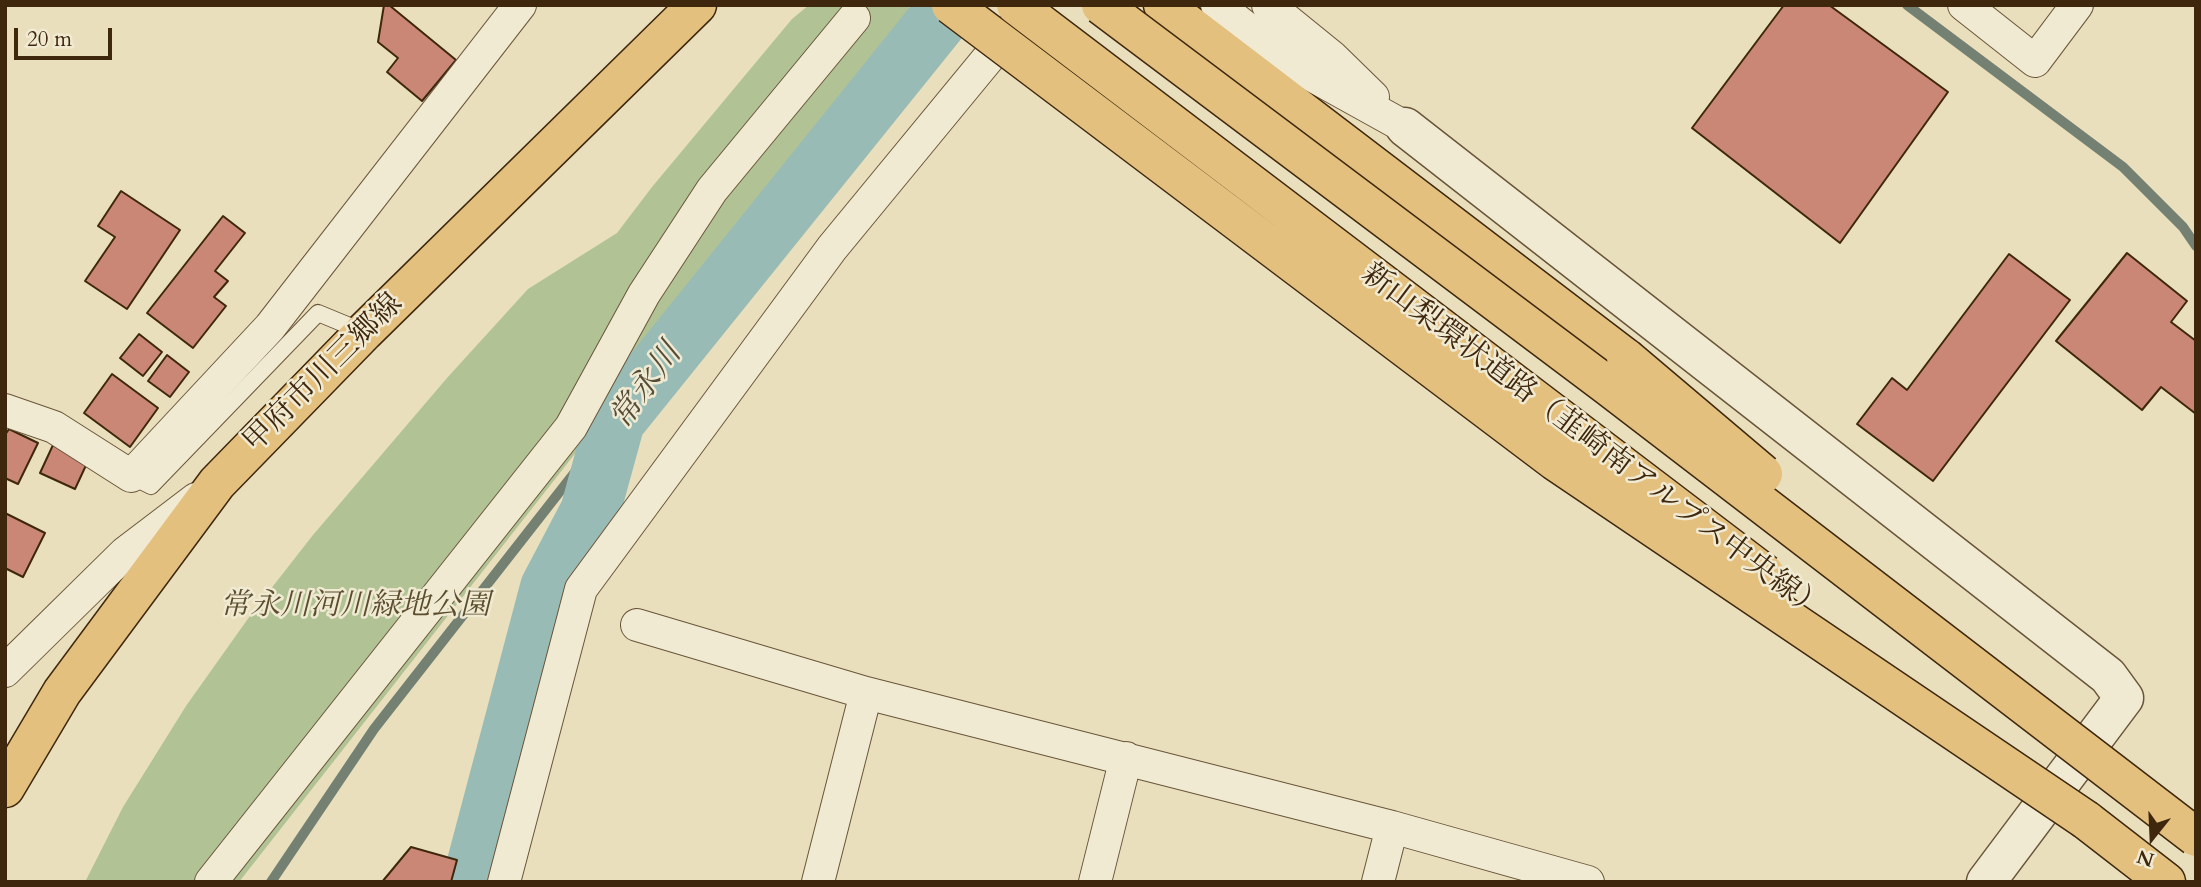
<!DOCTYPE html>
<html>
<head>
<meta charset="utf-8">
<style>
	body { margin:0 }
	#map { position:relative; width:2201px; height:887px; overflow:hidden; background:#e9dfbc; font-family:Cardo,serif }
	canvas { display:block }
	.frame { position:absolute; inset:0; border:7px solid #3e270d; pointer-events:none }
	.north { position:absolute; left:2117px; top:803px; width:70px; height:70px; -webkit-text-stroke:5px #f1ead3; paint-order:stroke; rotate:198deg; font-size:19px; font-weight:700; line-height:28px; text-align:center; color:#3e270d }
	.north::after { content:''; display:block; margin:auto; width:24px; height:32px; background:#3e270d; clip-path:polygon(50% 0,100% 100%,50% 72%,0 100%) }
	.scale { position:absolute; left:14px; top:28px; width:98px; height:32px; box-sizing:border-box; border:4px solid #3e270d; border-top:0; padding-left:9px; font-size:21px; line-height:24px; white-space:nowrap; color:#3e270d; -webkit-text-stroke:5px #f1ead3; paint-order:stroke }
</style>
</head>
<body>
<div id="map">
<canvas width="2201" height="887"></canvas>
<div class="frame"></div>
<div class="north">N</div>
<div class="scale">20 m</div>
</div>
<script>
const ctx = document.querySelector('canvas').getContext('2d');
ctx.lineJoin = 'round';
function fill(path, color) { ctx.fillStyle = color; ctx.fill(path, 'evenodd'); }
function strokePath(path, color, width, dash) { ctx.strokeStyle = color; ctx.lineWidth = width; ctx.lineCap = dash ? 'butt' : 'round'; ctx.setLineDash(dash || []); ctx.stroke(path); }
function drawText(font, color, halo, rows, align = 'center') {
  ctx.font = font + ' Cardo,"Noto Serif JP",serif'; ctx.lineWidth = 5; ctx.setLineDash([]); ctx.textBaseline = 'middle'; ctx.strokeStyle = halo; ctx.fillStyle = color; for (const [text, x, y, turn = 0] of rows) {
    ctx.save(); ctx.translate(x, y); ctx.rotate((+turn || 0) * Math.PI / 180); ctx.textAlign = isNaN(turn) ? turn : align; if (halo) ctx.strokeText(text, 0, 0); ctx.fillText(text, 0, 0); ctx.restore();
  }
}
fill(new Path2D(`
	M 809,5 L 906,5 L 919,15 L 239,882 L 85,882 L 123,807 L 186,706 L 252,613 L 313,535 L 447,378 L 528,289 L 617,233 L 652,187 L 792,19 Z`), '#b1c394');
strokePath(new Path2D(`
	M 1907,5 L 2123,167 L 2183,227 L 2196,246
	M 271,882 L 374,729 L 615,421`), '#748072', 10);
strokePath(new Path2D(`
	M 472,882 L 550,588 L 590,512 L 615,421 L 950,5`), '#98bcb5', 60);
const building = new Path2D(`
	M 384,5 L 389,5 L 456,60 L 422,101 L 387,72 L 398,58 L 378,42 Z
	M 1784,5 L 1829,5 L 1948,92 L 1840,243 L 1692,128 Z
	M 121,191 L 180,230 L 127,309 L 85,281 L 115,237 L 98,226 Z
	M 223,216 L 245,233 L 215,271 L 228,281 L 214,297 L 226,306 L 193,348 L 147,313 Z
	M 2127,253 L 2187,301 L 2171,322 L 2196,341 L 2196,414 L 2161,387 L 2142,410 L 2056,341 Z
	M 2009,254 L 2070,300 L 1933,481 L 1857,424 L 1892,378 L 1907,390 Z
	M 139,334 L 162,352 L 143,376 L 120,358 Z
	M 167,355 L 189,372 L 170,397 L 148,381 Z
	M 112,374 L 158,408 L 130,447 L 84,413 Z
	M 9,429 L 38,443 L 18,484 L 5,478 L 5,435 Z
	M 53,445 L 88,461 L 75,489 L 40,473 Z
	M 5,513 L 45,533 L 23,577 L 5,568 Z
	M 411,847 L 457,860 L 451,882 L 382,882 Z`);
fill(building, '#ca8775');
strokePath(building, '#3e270d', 2);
const service = new Path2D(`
	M 131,476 L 151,486 L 318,313 L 364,332`);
const minor = new Path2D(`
	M 1217,5 L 1295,66 L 1405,127
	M 1268,5 L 1332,57 L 1373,97
	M 1964,5 L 2035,61 L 2077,5
	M 5,410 L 54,427 L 131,476 L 270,327 L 520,5
	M 637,625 L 866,693 L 1392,827 L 1588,882
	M 5,671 L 125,553 L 196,499
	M 211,882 L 571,427 L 644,294 L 712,190 L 854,18
	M 504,882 L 581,589 L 832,248 L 1032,5
	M 818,882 L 866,693
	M 1095,882 L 1126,758
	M 1378,882 L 1392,827`);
const tertiary = new Path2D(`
	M 1405,127 L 2108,676 L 2124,698 L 1986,882`);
const primary = new Path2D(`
	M 5,788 L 62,692 L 217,483 L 364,332 L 697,5`);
const motorway = new Path2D(`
	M 1163,5 L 1626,358
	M 2086,820 L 2166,882`);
strokePath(service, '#695539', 18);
strokePath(minor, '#695539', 34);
strokePath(tertiary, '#695539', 41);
strokePath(primary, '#3e270d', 41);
strokePath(motorway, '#3e270d', 41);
strokePath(service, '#f1ead3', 16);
strokePath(minor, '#f1ead3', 32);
strokePath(tertiary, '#f1ead3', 38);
strokePath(primary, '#e4c07e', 38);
strokePath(motorway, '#e4c07e', 38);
const motorwayBridge = new Path2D(`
	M 951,5 L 1555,461 L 2086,820
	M 1016,5 L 1765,574
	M 1101,5 L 1608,386 L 2196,837
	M 1626,358 L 1763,474`);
strokePath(motorwayBridge, '#3e270d', 41, []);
strokePath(motorwayBridge, '#e4c07e', 38);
drawText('30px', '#3e270d', '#f1ead3', [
	["甲府市川三郷線",324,374,-45],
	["新山梨環状道路（韮崎南アルプス中央線）",1592,443,37]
]);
drawText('italic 30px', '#5b4e2f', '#f1ead3', [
	["常永川河川緑地公園",355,607]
]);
drawText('italic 32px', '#544c37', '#f1ead3', [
	["常永川",647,387,-54]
]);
</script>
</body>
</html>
